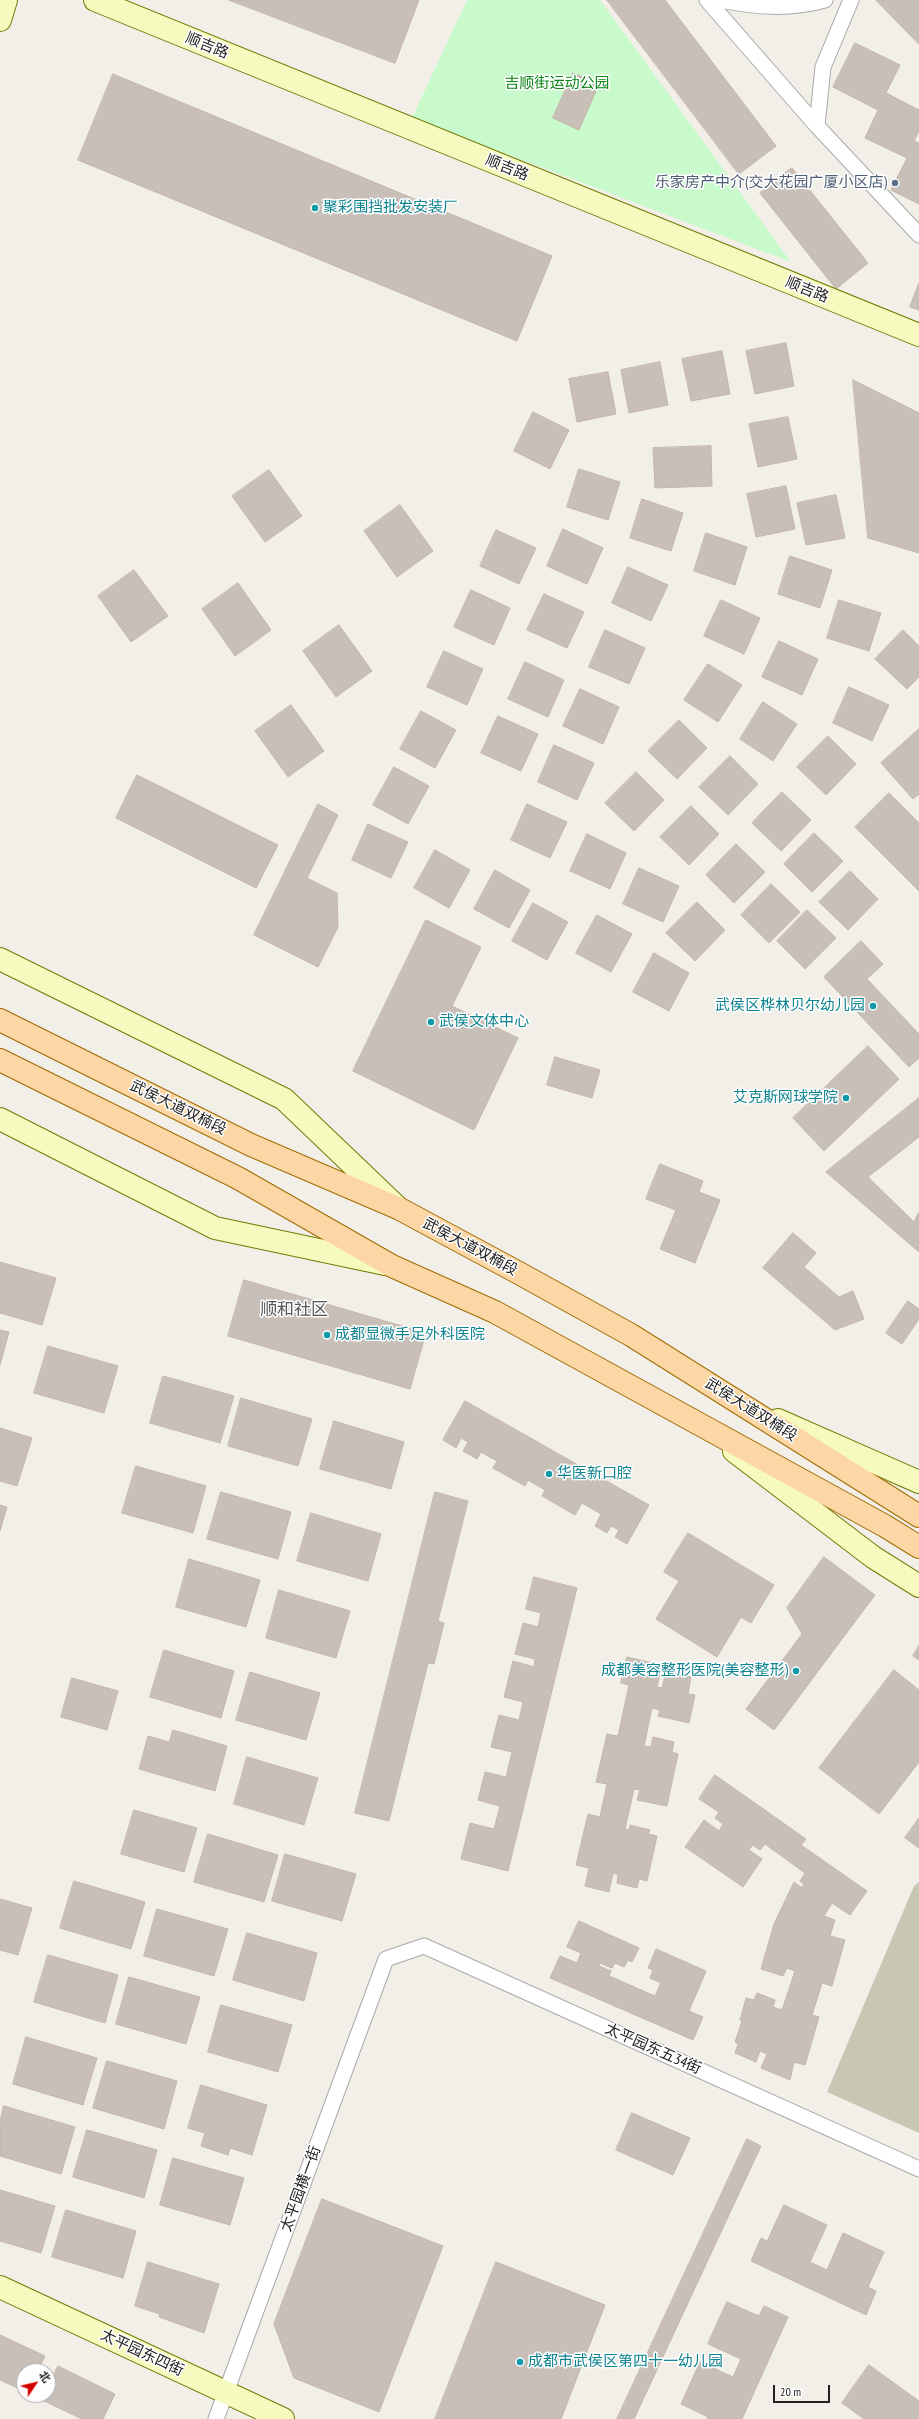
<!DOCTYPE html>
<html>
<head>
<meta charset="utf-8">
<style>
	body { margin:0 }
	#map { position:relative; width:919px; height:2419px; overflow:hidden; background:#f2efe9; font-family:"PT Sans Narrow","Noto Sans SC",sans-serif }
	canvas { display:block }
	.north { position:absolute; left:16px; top:2363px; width:40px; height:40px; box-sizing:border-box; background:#fff; border:1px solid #a7a7a7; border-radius:50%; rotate:55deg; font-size:11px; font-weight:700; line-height:16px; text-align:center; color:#222 }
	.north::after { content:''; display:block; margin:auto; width:14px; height:18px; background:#d40000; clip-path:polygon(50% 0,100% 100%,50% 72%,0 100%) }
	.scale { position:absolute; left:773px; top:2385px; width:57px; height:18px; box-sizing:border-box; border:2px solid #222; border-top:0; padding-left:5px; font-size:12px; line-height:14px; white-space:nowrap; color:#222; -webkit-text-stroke:3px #fff; paint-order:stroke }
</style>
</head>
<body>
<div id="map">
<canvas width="919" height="2419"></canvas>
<div class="north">北</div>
<div class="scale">20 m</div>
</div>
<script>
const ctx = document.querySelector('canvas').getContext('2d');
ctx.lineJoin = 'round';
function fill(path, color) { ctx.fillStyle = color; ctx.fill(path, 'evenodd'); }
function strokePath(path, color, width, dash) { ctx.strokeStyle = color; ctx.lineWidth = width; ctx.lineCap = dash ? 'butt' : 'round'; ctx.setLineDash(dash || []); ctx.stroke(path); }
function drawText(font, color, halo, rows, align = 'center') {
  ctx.font = font + ' "PT Sans Narrow","Noto Sans SC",sans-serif'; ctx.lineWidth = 3; ctx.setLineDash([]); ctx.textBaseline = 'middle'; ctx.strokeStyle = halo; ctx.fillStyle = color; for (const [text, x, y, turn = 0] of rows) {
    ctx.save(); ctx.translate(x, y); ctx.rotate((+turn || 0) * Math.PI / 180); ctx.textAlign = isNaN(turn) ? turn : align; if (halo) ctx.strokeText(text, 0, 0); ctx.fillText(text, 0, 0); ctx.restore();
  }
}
fill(new Path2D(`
	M 919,1882 L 919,2133 L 827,2092 L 914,1886 Z`), '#c7c7b4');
fill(new Path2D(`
	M 467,0 L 600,0 L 791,262 L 412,118 Z`), '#c8facc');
const building = new Path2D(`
	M 229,0 L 419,0 L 395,63 Z
	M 607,0 L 665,0 L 776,146 L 739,174 Z
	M 876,0 L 919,0 L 919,44 Z
	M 855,43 L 900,65 L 886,93 L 919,110 L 919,131 L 914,141 L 919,143 L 919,204 L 891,190 L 907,158 L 865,138 L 878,110 L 833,87 Z
	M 573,73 L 599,84 L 579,130 L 553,118 Z
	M 113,74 L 552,256 L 517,341 L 78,160 Z
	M 792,168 L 868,263 L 836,289 L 760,193 Z
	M 919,283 L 919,310 L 910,307 Z
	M 786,343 L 794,386 L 755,394 L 746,351 Z
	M 722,351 L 730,394 L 691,401 L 682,359 Z
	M 660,362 L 668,405 L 629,413 L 621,370 Z
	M 608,372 L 616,414 L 577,422 L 569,379 Z
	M 853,380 L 919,413 L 919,553 L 868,538 Z
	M 533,412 L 569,430 L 550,469 L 514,451 Z
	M 788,417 L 797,459 L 758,467 L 749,424 Z
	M 711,446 L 712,486 L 655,488 L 653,448 Z
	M 579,469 L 620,482 L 608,520 L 567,507 Z
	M 269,470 L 302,516 L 265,542 L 232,496 Z
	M 786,486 L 795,529 L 756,537 L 747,494 Z
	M 836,495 L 845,538 L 806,545 L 797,503 Z
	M 642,499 L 683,513 L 671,551 L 630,538 Z
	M 400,505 L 433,551 L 397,577 L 364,531 Z
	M 563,529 L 603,548 L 587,584 L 547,566 Z
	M 496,530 L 536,548 L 519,584 L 480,566 Z
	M 706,533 L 747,547 L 735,585 L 694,571 Z
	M 790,556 L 832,570 L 820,608 L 778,594 Z
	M 628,567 L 668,585 L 651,621 L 612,603 Z
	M 134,570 L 168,616 L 131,642 L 98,596 Z
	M 238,583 L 271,630 L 235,656 L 202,609 Z
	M 471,590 L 510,608 L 494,645 L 454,627 Z
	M 544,594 L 584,612 L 567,648 L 527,630 Z
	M 721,600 L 760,618 L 744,654 L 704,636 Z
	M 839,600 L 881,613 L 869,651 L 827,638 Z
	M 339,625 L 372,671 L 336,697 L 303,651 Z
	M 605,630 L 645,648 L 629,684 L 589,667 Z
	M 903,630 L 919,646 L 919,677 L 907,689 L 875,659 Z
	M 779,641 L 818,659 L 802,695 L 762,677 Z
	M 444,651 L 483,669 L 467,705 L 427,687 Z
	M 525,662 L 564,680 L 548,717 L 508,699 Z
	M 708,664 L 742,685 L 718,722 L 684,700 Z
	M 849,687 L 889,705 L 872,741 L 833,723 Z
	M 580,689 L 619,707 L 603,744 L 563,726 Z
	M 763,702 L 797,724 L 773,761 L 740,739 Z
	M 291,705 L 324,751 L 288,777 L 255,731 Z
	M 421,711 L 456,730 L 435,768 L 400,749 Z
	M 498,716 L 538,734 L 521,771 L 481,753 Z
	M 679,720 L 707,748 L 677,779 L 648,751 Z
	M 919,729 L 919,794 L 913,799 L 881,763 Z
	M 828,736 L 856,764 L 826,795 L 797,767 Z
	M 554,745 L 594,763 L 577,800 L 538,782 Z
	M 730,756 L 758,784 L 728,815 L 699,787 Z
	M 394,767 L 429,786 L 408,824 L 373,805 Z
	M 636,772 L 664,800 L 634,831 L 605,803 Z
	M 137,775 L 278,845 L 256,888 L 116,818 Z
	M 782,792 L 811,820 L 781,851 L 752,823 Z
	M 889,793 L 919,823 L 919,891 L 855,827 Z
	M 318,804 L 338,815 L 307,878 L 337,893 L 338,927 L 318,967 L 254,935 Z
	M 527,804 L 567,822 L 550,858 L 511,840 Z
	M 691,806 L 719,834 L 689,865 L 660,837 Z
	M 368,824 L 408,842 L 391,878 L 352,860 Z
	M 814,833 L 843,861 L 812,892 L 784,864 Z
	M 587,834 L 626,853 L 610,889 L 570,871 Z
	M 736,844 L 765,872 L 734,903 L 706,875 Z
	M 435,850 L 470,870 L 449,908 L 414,888 Z
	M 639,868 L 679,886 L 663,922 L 623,904 Z
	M 495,870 L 530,890 L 509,928 L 474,909 Z
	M 850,871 L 878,899 L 848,930 L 819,902 Z
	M 771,884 L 800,912 L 769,943 L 741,915 Z
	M 697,902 L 725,930 L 695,961 L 666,933 Z
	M 533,903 L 568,922 L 547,960 L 512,941 Z
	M 807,910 L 836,938 L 805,969 L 777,941 Z
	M 597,915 L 632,934 L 611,972 L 576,953 Z
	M 426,920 L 481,947 L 452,1006 L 518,1038 L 474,1130 L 353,1071 Z
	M 861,941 L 883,964 L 867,979 L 919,1034 L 919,1058 L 909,1067 L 824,977 Z
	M 654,953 L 689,973 L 669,1011 L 633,992 Z
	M 868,1046 L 899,1079 L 824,1151 L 793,1118 Z
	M 555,1057 L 600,1070 L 592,1098 L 547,1085 Z
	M 919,1098 L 919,1137 L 868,1177 L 914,1222 L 919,1212 L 919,1252 L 826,1172 Z
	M 660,1164 L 703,1181 L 699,1192 L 720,1200 L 695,1263 L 660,1249 L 676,1210 L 646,1199 Z
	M 793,1233 L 816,1253 L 804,1267 L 839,1297 L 853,1291 L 864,1319 L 835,1330 L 763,1268 Z
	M 0,1262 L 56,1278 L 42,1325 L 0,1313 Z
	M 244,1280 L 426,1333 L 410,1389 L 228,1336 Z
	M 908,1301 L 919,1309 L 919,1319 L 902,1344 L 886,1333 Z
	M 0,1330 L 9,1332 L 0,1365 Z
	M 48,1346 L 118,1366 L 104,1413 L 34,1393 Z
	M 163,1376 L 234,1396 L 220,1443 L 150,1423 Z
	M 241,1398 L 312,1419 L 298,1466 L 228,1446 Z
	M 465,1401 L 649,1505 L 627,1544 L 615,1537 L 619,1530 L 611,1526 L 607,1533 L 595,1526 L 601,1514 L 582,1503 L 575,1515 L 542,1496 L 545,1490 L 528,1480 L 525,1486 L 493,1468 L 497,1461 L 481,1452 L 477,1459 L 463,1451 L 468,1442 L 461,1438 L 456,1448 L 443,1440 Z
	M 334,1421 L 404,1442 L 391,1489 L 320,1469 Z
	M 0,1428 L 32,1438 L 17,1486 L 0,1481 Z
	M 136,1466 L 206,1486 L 193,1533 L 122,1513 Z
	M 221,1492 L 291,1512 L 278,1559 L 207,1539 Z
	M 435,1492 L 468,1501 L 438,1621 L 444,1623 L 434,1664 L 428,1663 L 389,1821 L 355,1813 Z
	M 0,1505 L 7,1507 L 0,1531 Z
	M 311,1513 L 381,1534 L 368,1581 L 297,1561 Z
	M 688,1533 L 774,1585 L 751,1623 L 741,1617 L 717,1657 L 656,1619 L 679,1581 L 664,1572 Z
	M 824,1557 L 875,1595 L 774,1730 L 746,1709 L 802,1634 L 787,1608 Z
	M 189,1559 L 260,1580 L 246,1627 L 176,1607 Z
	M 534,1577 L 577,1588 L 508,1871 L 461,1859 L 470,1823 L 494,1829 L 500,1806 L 478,1800 L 485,1772 L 506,1777 L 512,1752 L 491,1747 L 499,1715 L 519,1720 L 523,1702 L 504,1697 L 513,1661 L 534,1667 L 535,1659 L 515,1654 L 523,1623 L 538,1627 L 541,1613 L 526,1609 Z
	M 279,1590 L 350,1611 L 336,1658 L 266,1638 Z
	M 919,1646 L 919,1660 L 913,1656 Z
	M 164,1650 L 234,1671 L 221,1718 L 150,1697 Z
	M 627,1657 L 662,1665 L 657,1687 L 662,1688 L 666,1671 L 691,1677 L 688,1694 L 695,1695 L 689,1723 L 658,1716 L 660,1710 L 652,1708 L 644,1746 L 651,1747 L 653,1737 L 674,1742 L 672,1752 L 678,1754 L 667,1806 L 637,1800 L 640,1790 L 634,1789 L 625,1829 L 629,1830 L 630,1825 L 650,1830 L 648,1834 L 657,1836 L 647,1881 L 639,1879 L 637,1888 L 617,1883 L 618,1875 L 613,1873 L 609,1892 L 585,1886 L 589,1868 L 576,1865 L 588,1814 L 600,1817 L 607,1784 L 596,1782 L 607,1734 L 618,1736 L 629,1685 L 621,1683 Z
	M 894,1670 L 919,1690 L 919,1762 L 879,1814 L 819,1768 Z
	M 250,1672 L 320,1693 L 306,1740 L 236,1720 Z
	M 72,1678 L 118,1691 L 107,1730 L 61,1717 Z
	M 173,1730 L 227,1746 L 215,1791 L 139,1769 L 148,1736 L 169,1742 Z
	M 247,1757 L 318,1778 L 304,1825 L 234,1804 Z
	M 715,1775 L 806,1839 L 801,1845 L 867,1891 L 850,1915 L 832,1903 L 824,1916 L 835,1920 L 830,1936 L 845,1940 L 832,1986 L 822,1983 L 812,2015 L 819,2017 L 805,2065 L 794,2062 L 790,2080 L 761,2068 L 767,2054 L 760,2051 L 756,2062 L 735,2053 L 738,2044 L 735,2042 L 742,2021 L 740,2020 L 746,1998 L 754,2000 L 757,1993 L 775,2000 L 773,2007 L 782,2010 L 795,1971 L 787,1968 L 783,1976 L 761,1969 L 774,1924 L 794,1882 L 802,1888 L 804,1884 L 800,1881 L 805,1873 L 765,1844 L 760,1850 L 753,1845 L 749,1850 L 762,1859 L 743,1887 L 685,1847 L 704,1820 L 719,1831 L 723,1824 L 715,1818 L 719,1812 L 699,1799 Z
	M 134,1810 L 197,1828 L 184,1872 L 121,1854 Z
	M 919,1818 L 919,1848 L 905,1838 Z
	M 208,1834 L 278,1855 L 264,1902 L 194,1882 Z
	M 285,1854 L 356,1874 L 342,1921 L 272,1901 Z
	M 74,1881 L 145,1902 L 131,1949 L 60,1928 Z
	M 0,1899 L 32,1908 L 18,1955 L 0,1950 Z
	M 157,1909 L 228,1929 L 214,1976 L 144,1956 Z
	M 579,1921 L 639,1948 L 632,1962 L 628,1960 L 624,1967 L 615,1963 L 612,1968 L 600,1963 L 599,1966 L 611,1971 L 609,1976 L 655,1996 L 661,1983 L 650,1978 L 653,1970 L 648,1968 L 656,1949 L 706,1971 L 689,2011 L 703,2017 L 693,2040 L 550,1978 L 560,1956 L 577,1963 L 581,1953 L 567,1947 Z
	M 247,1933 L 317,1953 L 304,2001 L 233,1980 Z
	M 48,1955 L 118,1975 L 105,2023 L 34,2002 Z
	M 129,1977 L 200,1997 L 186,2044 L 116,2024 Z
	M 221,2005 L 292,2025 L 278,2072 L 208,2052 Z
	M 26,2037 L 97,2058 L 83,2105 L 13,2084 Z
	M 107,2061 L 177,2081 L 164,2129 L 93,2108 Z
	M 201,2085 L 267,2105 L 252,2155 L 230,2148 L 228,2155 L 201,2146 L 205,2133 L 188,2128 Z
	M 4,2106 L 75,2127 L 61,2174 L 0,2156 L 0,2122 Z
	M 632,2113 L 690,2138 L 673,2175 L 616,2150 Z
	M 87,2130 L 157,2150 L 144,2198 L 73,2177 Z
	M 747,2139 L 761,2146 L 634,2419 L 617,2419 Z
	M 173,2158 L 244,2178 L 230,2225 L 160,2205 Z
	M 0,2190 L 55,2206 L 41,2253 L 0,2241 Z
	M 322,2199 L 443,2246 L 379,2412 L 294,2378 L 274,2324 Z
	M 784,2205 L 827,2225 L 810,2262 L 827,2270 L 843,2233 L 884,2252 L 868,2287 L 876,2291 L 866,2315 L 751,2261 L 761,2238 L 767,2241 Z
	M 66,2210 L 136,2231 L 123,2278 L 52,2257 Z
	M 148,2262 L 219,2284 L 204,2333 L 159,2317 L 160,2314 L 135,2306 Z
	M 496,2262 L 605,2305 L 561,2419 L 435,2419 Z
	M 727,2302 L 759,2316 L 764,2306 L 788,2317 L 742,2419 L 707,2419 L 708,2417 L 681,2404 L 700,2362 L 733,2377 L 741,2359 L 708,2344 Z
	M 0,2335 L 45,2356 L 38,2371 L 24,2371 L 24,2391 L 0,2380 Z
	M 869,2365 L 919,2401 L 919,2419 L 864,2419 L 842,2403 Z
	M 58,2366 L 115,2394 L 103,2419 L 82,2419 L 42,2400 L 44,2395 L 48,2395 L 48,2387 Z`);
fill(building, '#c7bfb8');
strokePath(building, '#c4b6ab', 1);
const street = new Path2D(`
	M 707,0 L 817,126 L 919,235
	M 720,0 C 758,7 788,10 825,0
	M 817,126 L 823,67 L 851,0
	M 216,2419 L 386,1959 L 424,1946 L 919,2169`);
const secondary = new Path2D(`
	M 95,0 L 919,335
	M 0,20 L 6,0
	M 0,959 L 284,1099 L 397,1207
	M 0,1119 L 215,1228 L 385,1264
	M 778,1420 L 919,1482
	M 734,1451 L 873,1557 L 919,1586
	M 0,2287 L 283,2419`);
const primary = new Path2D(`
	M 0,1020 L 251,1145 L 400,1209 L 517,1272 L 631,1335 L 919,1516
	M 0,1060 L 238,1178 L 392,1266 L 495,1312 L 885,1526 L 919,1547`);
strokePath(street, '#a9a9a9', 17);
strokePath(secondary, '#707d05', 24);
strokePath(primary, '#a06b00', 24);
strokePath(street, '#fff', 15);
strokePath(secondary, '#f7fabf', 22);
strokePath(primary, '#fcd6a4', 22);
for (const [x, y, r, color] of [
	[895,183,4,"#5c6f8a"],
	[315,208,4,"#0f9aa8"],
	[873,1006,4,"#0f9aa8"],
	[431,1022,4,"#0f9aa8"],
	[846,1098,4,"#0f9aa8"],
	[327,1335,4,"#0f9aa8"],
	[549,1474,4,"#0f9aa8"],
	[796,1671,4,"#0f9aa8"],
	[520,2362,4,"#0f9aa8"]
]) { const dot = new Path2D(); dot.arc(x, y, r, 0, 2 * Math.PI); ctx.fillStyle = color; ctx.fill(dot); strokePath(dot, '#fff', 1.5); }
drawText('15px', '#222', '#fff', [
	["顺吉路",207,46,22],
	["顺吉路",507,168,22],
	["顺吉路",807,290,22],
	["武侯大道双楠段",178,1108,26],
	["武侯大道双楠段",470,1247,28],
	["武侯大道双楠段",751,1410,32],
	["太平园东五34街",653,2049,24],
	["太平园横一街",301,2189,-70],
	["太平园东四街",142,2353,25]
]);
drawText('15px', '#0c8416', '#fff', [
	["吉顺街运动公园",557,84]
]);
drawText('15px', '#4e5e75', '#fff', [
	["乐家房产中介(交大花园广厦小区店)",887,183]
], 'right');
drawText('15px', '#0d838f', '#fff', [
	["聚彩围挡批发安装厂",323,208],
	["武侯区桦林贝尔幼儿园",865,1006,"right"],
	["武侯文体中心",439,1022],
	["艾克斯网球学院",838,1098,"right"],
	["成都显微手足外科医院",335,1335],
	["华医新口腔",557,1474],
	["成都美容整形医院(美容整形)",788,1671,"right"],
	["成都市武侯区第四十一幼儿园",528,2362]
], 'left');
drawText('17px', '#555', '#fff', [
	["顺和社区",294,1310]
]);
</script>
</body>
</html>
